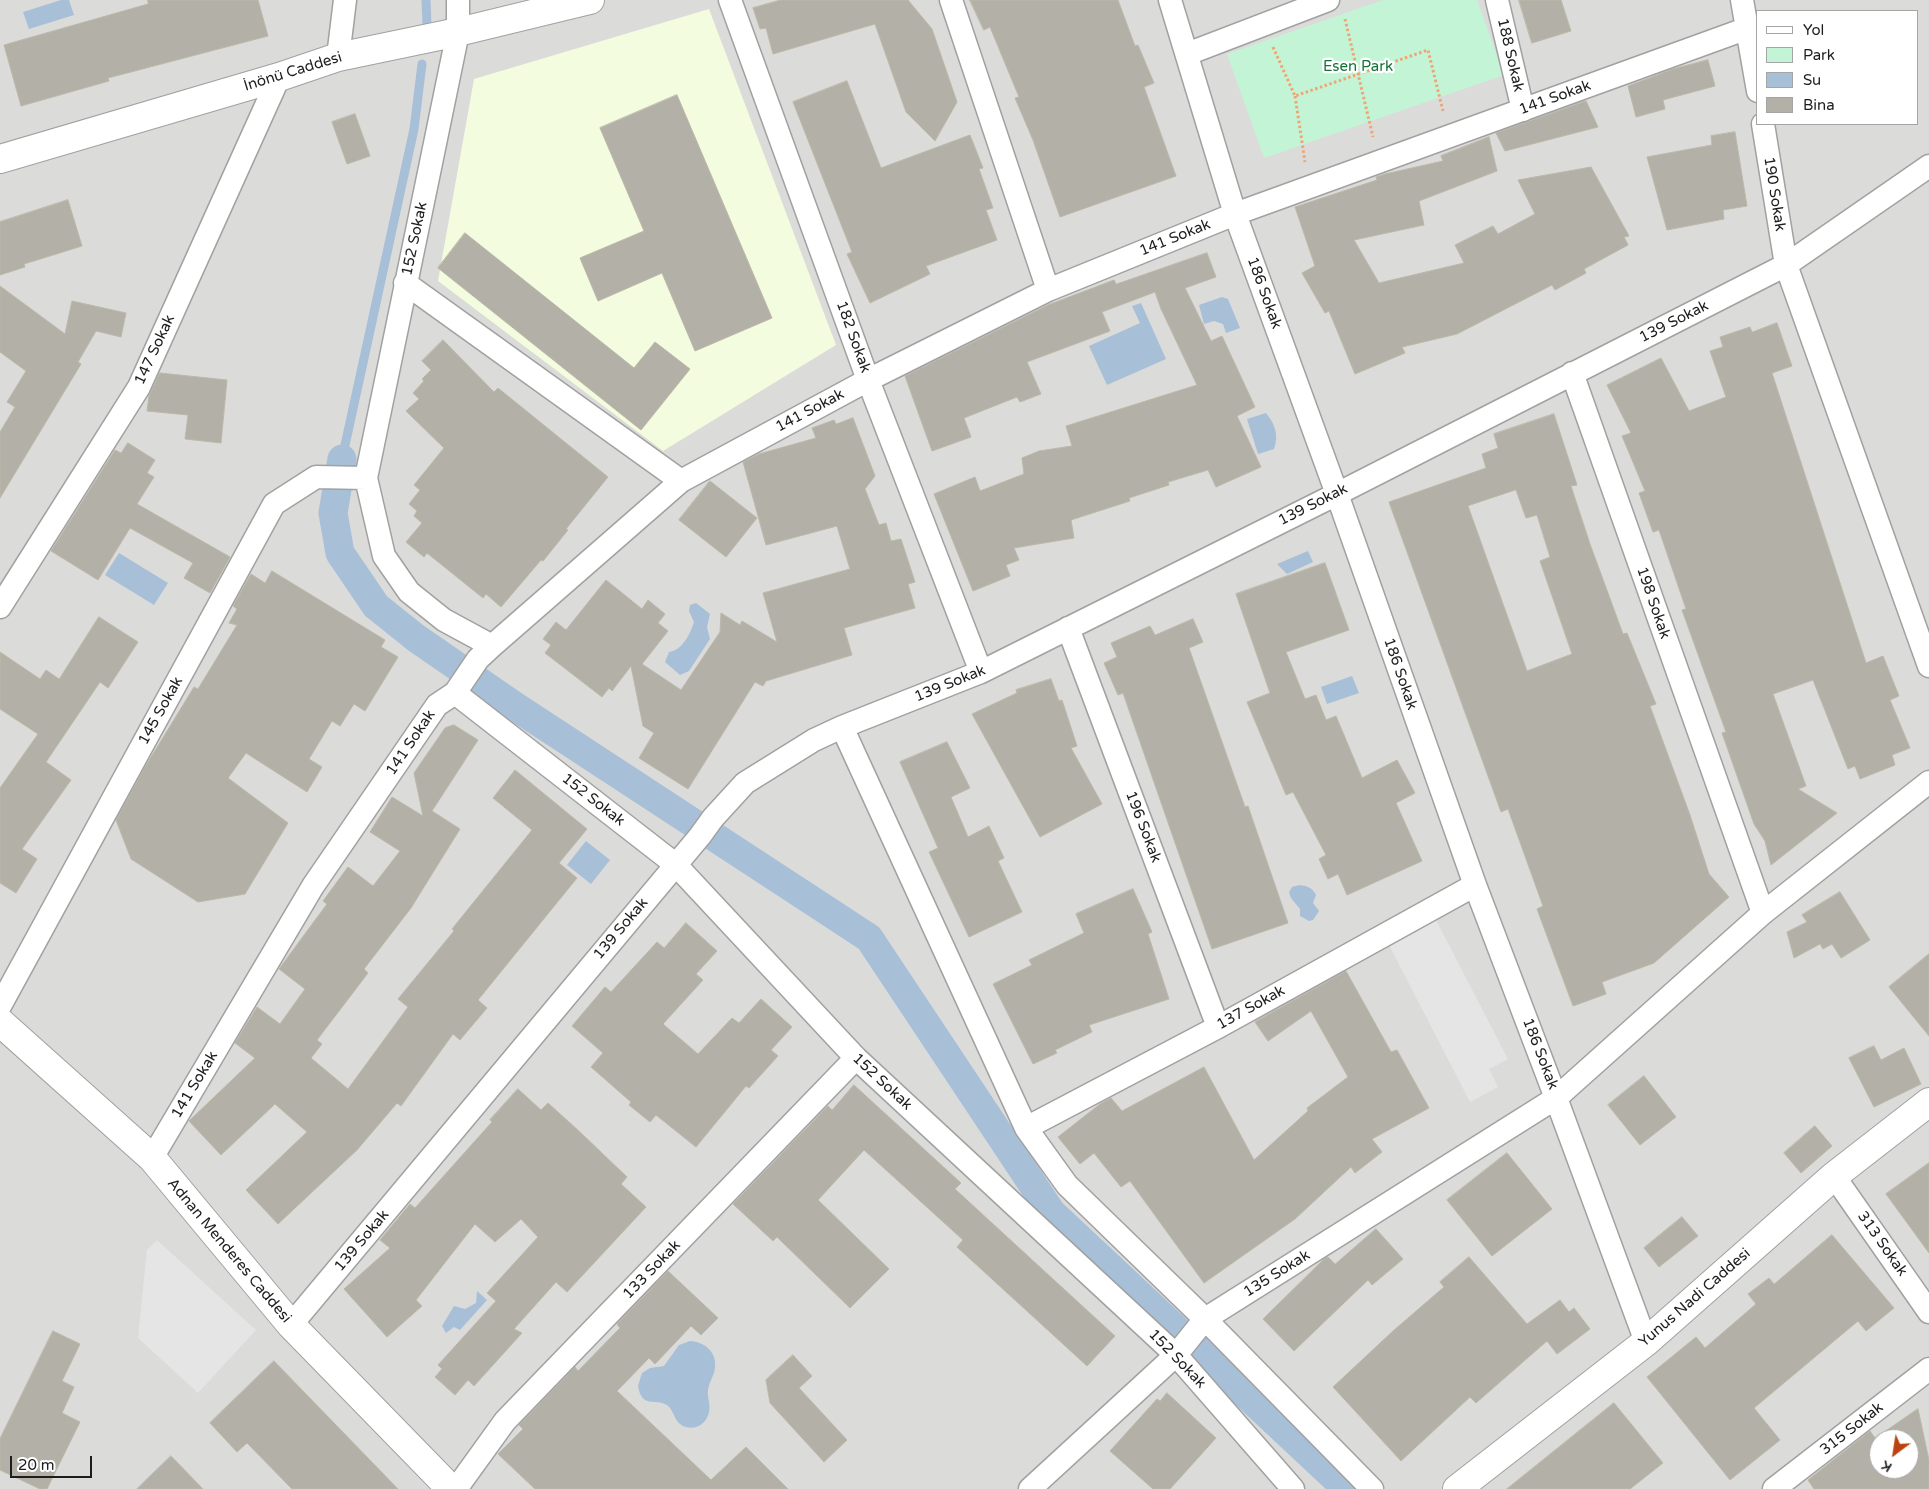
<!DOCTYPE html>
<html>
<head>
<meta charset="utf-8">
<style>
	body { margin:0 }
	#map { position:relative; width:1929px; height:1489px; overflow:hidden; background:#eeede4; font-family:"Varela Round",sans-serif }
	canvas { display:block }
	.legend { position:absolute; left:1756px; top:10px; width:162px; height:115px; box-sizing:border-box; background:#fff; border:1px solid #a5a5a5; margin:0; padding:6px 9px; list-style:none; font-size:15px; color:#1d1d1d }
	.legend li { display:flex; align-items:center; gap:10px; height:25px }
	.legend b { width:25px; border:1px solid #a5a5a5 }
	.north { position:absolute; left:1869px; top:1429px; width:50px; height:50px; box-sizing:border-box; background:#fff; border:1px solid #a5a5a5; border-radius:50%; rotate:211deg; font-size:14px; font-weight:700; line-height:20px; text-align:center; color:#1d1d1d }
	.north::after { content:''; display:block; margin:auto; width:18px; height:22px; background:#ba4311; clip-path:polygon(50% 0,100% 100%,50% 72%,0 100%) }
	.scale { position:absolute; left:10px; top:1456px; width:82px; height:22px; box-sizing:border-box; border:2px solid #1d1d1d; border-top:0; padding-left:6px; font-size:15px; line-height:18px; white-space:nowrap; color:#1d1d1d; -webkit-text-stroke:4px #fff; paint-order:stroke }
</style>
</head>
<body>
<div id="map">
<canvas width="1929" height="1489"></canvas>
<ul class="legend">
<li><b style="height:6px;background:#fff"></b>Yol</li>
<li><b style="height:14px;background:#c4f4d6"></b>Park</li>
<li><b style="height:14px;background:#a8bfd8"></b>Su</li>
<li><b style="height:14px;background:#b3b0a7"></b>Bina</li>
</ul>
<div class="north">K</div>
<div class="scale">20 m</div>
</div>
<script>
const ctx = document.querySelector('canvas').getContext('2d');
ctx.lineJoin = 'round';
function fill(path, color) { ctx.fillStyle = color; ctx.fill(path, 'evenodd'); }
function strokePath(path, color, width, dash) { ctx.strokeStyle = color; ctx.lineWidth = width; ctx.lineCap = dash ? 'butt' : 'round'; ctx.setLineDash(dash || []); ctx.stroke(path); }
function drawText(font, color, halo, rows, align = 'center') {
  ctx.font = font + ' "Varela Round",sans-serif'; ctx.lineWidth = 4.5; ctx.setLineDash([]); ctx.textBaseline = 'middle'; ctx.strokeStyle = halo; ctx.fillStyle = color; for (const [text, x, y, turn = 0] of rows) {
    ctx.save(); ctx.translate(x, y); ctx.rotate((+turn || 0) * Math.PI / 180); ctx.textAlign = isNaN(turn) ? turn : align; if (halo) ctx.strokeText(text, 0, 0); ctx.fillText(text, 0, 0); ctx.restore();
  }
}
fill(new Path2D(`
	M 0,0 L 1929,0 L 1929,1489 L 0,1489 ZM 1758,11 L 1918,11 L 1918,124 L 1758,124 ZM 1879,1439 L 1909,1439 L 1909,1469 L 1879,1469 Z`), '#dbdbda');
fill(new Path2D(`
	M 709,9 L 836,345 L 663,451 L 438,281 L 474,79 Z`), '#f3fcdf');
fill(new Path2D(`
	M 1383,0 L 1477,0 L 1504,75 L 1264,158 L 1227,54 Z`), '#c4f4d6');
fill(new Path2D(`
	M 1436,920 L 1508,1059 L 1489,1069 L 1498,1087 L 1470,1102 L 1389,945 Z
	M 157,1240 L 256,1330 L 198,1393 L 138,1338 L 147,1250 Z`), '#e5e5e5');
fill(new Path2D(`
	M 61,0 L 69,0 L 74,15 L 29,29 L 23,12 Z
	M 1222,297 L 1228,299 L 1240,328 L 1226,333 L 1223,324 L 1214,321 L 1204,324 L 1199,305 Z
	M 1141,303 L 1166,359 L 1107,385 L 1089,346 L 1140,323 L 1132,306 Z
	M 1266,413 C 1275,424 1279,435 1274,449 L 1258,454 L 1247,419 Z
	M 1308,551 L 1313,562 L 1287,574 L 1277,564 Z
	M 119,553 L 168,583 L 154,605 L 105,575 Z
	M 696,603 L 710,614 L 707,627 L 710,639 L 689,671 L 680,675 L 665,662 L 669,652 C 683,650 690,634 694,622 L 689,611 L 690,605 Z
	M 1352,676 L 1359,693 L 1327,704 L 1321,687 Z
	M 586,841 L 610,860 L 591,884 L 567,865 Z
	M 1299,885 C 1307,886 1312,887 1316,895 L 1313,903 L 1319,911 L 1313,920 L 1309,921 L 1300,916 L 1300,909 L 1291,898 L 1289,892 L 1292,887 Z
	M 477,1291 L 487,1300 L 460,1330 L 454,1327 L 446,1333 L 442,1326 L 454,1306 L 465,1309 L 476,1303 Z
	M 690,1341 C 705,1342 717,1352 715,1368 C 714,1376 709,1382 708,1390 C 707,1397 711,1405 709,1412 C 707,1423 697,1430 686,1427 C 674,1424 675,1411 667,1405 C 655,1398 642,1409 638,1386 L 642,1373 L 650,1368 L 664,1366 L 679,1345 Z`), '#a8bfd8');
strokePath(new Path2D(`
	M 426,0 L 427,26
	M 342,459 L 414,129 L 422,64`), '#a8bfd8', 9);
strokePath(new Path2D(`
	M 342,459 L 333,513 L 340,553 L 376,606 L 416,638 L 516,707 L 869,938 L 1051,1212 L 1347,1489`), '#a8bfd8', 29);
const building = new Path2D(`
	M 148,0 L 258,0 L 268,36 L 108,78 L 109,81 L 21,106 L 4,45 L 148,4 Z
	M 781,0 L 908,0 L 932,29 L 957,102 L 935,141 L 906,112 L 875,24 L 773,54 L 766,28 L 760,29 L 753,8 Z
	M 970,0 L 1118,0 L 1135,46 L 1138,45 L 1154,83 L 1144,87 L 1176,176 L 1060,217 L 1033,140 L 1015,98 L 1019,97 L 990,27 L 984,30 Z
	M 1519,0 L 1561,0 L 1571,31 L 1532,43 Z
	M 1708,60 L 1715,86 L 1663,100 L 1665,109 L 1636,117 L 1628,86 L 1673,69 Z
	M 847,81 L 881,168 L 970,135 L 983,168 L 979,169 L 993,208 L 986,210 L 997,240 L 926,266 L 930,274 L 870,303 L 847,254 L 852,252 L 793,102 Z
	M 677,95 L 772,318 L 695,351 L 662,273 L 598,301 L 580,258 L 644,231 L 600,128 Z
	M 1586,101 L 1598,127 L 1505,151 L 1496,133 Z
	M 355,114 L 370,156 L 347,164 L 332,122 Z
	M 1735,132 L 1747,206 L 1723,210 L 1724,219 L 1667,230 L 1647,157 L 1712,145 L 1711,136 Z
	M 1489,137 L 1497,171 L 1419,201 L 1424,225 L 1354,240 L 1379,283 L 1464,263 L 1455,245 L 1493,226 L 1498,234 L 1535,214 L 1518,180 L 1591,167 L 1629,236 L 1624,237 L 1628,245 L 1584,269 L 1586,273 L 1555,290 L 1552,285 L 1457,334 L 1402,347 L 1405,353 L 1355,374 L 1329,311 L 1325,313 L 1302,273 L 1315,266 L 1295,207 L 1377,180 L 1376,177 L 1385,174 L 1443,161 L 1441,156 Z
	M 68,200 L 82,246 L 24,264 L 25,267 L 0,275 L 0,222 Z
	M 465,233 L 634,368 L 655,342 L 690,369 L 641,430 L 438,268 Z
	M 1207,253 L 1216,277 L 1185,288 L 1211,341 L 1222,336 L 1255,407 L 1237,416 L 1261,467 L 1216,487 L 1208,470 L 1168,482 L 1169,485 L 1129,498 L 1130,501 L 1071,520 L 1074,538 L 1014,548 L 1019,560 L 1006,565 L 1010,576 L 973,591 L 934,494 L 975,477 L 980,491 L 1024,474 L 1022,458 L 1039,451 L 1072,446 L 1066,426 L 1197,385 L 1161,309 L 1155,292 L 1102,312 L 1110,331 L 1027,362 L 1041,394 L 1020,402 L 1017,397 L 964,418 L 971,437 L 932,451 L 905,376 L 1048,305 L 1114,280 L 1116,284 Z
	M 0,286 L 65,334 L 72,301 L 126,313 L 121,337 L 96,331 L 78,362 L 81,364 L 0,498 L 0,432 L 15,407 L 7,402 L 26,371 L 0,352 Z
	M 1777,323 L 1792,366 L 1772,373 L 1866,663 L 1883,656 L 1899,696 L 1890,700 L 1910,748 L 1892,755 L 1895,765 L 1860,779 L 1855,766 L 1848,769 L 1813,680 L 1773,694 L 1806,786 L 1798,789 L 1837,813 L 1771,865 L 1765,841 L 1754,824 L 1722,733 L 1726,732 L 1682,610 L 1686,609 L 1659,530 L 1653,532 L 1639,493 L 1645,491 L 1622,436 L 1631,433 L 1607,385 L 1661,358 L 1689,411 L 1726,397 L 1710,351 L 1723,347 L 1720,337 L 1750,327 L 1752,332 Z
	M 443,340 L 494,392 L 498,388 L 608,477 L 566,529 L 568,530 L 543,561 L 541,560 L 501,607 L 486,594 L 483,598 L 427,553 L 424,557 L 406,542 L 422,523 L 414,516 L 417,511 L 409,504 L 420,490 L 414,485 L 444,448 L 406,411 L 419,399 L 413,393 L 424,381 L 422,379 L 431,370 L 422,361 Z
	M 160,373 L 227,380 L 221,443 L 185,439 L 188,415 L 147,411 L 149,396 Z
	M 1554,414 L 1577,485 L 1571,486 L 1590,544 L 1623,634 L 1627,633 L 1656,704 L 1650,706 L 1690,815 L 1709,874 L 1729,897 L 1654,963 L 1602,982 L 1606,994 L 1573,1006 L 1537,909 L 1543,906 L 1508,809 L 1501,812 L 1389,502 L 1486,468 L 1482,454 L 1498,448 L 1494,434 ZM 1516,490 L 1526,518 L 1537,515 L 1550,557 L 1540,561 L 1572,654 L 1527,671 L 1468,506 Z
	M 853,418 L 875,476 L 865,489 L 879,525 L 886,523 L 891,541 L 901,539 L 915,582 L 908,584 L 915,608 L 844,628 L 852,655 L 766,681 L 763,686 L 755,682 L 688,789 L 639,758 L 654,733 L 643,726 L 631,666 L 612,691 L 609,688 L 602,697 L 545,653 L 551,645 L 543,639 L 556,622 L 566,630 L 606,580 L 642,609 L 648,600 L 665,614 L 658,623 L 668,631 L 642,664 L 681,690 L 720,632 L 721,613 L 740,625 L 742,621 L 777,642 L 763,593 L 850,569 L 837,526 L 766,545 L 743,462 L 759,454 L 816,438 L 812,428 L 834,420 L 836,424 Z
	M 128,443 L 155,460 L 147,473 L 154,477 L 137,504 L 230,557 L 210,593 L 184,578 L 193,563 L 130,528 L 98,580 L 51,551 L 115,450 L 121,453 Z
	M 710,481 L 757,518 L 726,557 L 679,520 Z
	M 1325,563 L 1349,630 L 1286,652 L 1305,699 L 1316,695 L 1326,720 L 1336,716 L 1362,778 L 1397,760 L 1415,793 L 1396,803 L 1422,861 L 1347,895 L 1338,874 L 1328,879 L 1319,859 L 1326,855 L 1293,792 L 1286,795 L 1247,702 L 1270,693 L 1236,594 Z
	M 272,571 L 385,640 L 381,647 L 398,657 L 365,711 L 354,704 L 340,726 L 332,721 L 309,759 L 322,767 L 307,792 L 246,753 L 228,778 L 288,823 L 245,894 L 198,902 L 131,859 L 116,820 L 145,767 L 194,687 L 198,689 L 237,625 L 229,623 L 237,609 L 233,606 L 251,574 L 265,583 Z
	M 99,617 L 138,642 L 108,688 L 100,682 L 46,762 L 71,780 L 22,849 L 37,859 L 16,893 L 0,883 L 0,788 L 38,734 L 0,709 L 0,652 L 40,679 L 46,670 L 59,679 Z
	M 1193,619 L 1203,642 L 1189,648 L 1245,807 L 1248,806 L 1288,923 L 1212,949 L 1123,693 L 1118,695 L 1104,663 L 1117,657 L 1111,643 L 1150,626 L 1155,635 Z
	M 1051,679 L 1059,701 L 1062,700 L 1077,746 L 1071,748 L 1102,804 L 1040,837 L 972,714 L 1017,693 L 1016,690 Z
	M 454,725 L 478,740 L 432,811 L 460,829 L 411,908 L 364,969 L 368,973 L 317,1040 L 322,1044 L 311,1058 L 348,1089 L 408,1007 L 398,999 L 454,931 L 452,929 L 532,830 L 493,798 L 515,770 L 587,829 L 559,863 L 577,878 L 478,1000 L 487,1008 L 460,1040 L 453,1034 L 401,1106 L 397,1103 L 357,1150 L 278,1224 L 246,1190 L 307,1132 L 275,1104 L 221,1155 L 189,1121 L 255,1058 L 235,1043 L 257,1007 L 280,1024 L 305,989 L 279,969 L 327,904 L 323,901 L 348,867 L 373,886 L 400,851 L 370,832 L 392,797 L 423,816 L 414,773 L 445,728 Z
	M 947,742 L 970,788 L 951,797 L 968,837 L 989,826 L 1004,858 L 998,861 L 1022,912 L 969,937 L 929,852 L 938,848 L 900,762 Z
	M 1133,889 L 1152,932 L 1148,934 L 1169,999 L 1089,1025 L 1092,1032 L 1055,1050 L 1057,1053 L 1033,1064 L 993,984 L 1032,965 L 1029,960 L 1084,933 L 1076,914 Z
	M 1840,892 L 1870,940 L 1841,958 L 1832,944 L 1823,949 L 1820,944 L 1794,958 L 1787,932 L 1807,922 L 1802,915 Z
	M 686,923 L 717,951 L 696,974 L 703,980 L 663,1024 L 698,1054 L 732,1018 L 739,1023 L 761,999 L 792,1027 L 771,1050 L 778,1056 L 749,1088 L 746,1086 L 696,1147 L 656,1115 L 650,1122 L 629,1105 L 631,1102 L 591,1067 L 603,1053 L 572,1026 L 605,987 L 611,992 L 657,942 L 664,948 Z
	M 1929,954 L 1929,1036 L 1889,987 Z
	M 1346,971 L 1391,1052 L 1397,1050 L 1429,1108 L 1372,1139 L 1382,1152 L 1355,1173 L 1351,1167 L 1295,1219 L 1204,1283 L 1130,1181 L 1121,1187 L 1094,1153 L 1080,1164 L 1058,1137 L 1100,1104 L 1111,1098 L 1122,1111 L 1204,1067 L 1254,1160 L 1308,1111 L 1307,1108 L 1348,1077 L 1311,1011 L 1268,1041 L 1255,1022 Z
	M 1874,1046 L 1881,1060 L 1904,1048 L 1921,1084 L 1874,1107 L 1849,1058 Z
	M 1644,1076 L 1676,1117 L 1640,1145 L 1608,1105 Z
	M 854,1085 L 961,1183 L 955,1189 L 1115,1336 L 1087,1366 L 957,1247 L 963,1240 L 864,1150 L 818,1200 L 889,1269 L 850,1308 L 777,1237 L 773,1241 L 733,1204 L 828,1106 L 832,1110 Z
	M 518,1089 L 541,1110 L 548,1103 L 580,1132 L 627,1177 L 621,1184 L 646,1207 L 567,1292 L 556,1282 L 514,1329 L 522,1333 L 474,1386 L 468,1380 L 455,1395 L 435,1377 L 442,1369 L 438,1365 L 496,1301 L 487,1293 L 538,1237 L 521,1219 L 495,1242 L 475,1224 L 416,1300 L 422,1306 L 387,1337 L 344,1289 L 390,1248 L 380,1240 L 410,1204 L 415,1208 L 492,1122 L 490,1120 Z
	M 1815,1126 L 1832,1146 L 1801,1173 L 1784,1153 Z
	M 1507,1153 L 1552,1209 L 1492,1256 L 1447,1200 Z
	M 1929,1163 L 1929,1253 L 1886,1194 Z
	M 1682,1217 L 1698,1236 L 1659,1267 L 1644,1248 Z
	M 1376,1229 L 1403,1259 L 1372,1285 L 1368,1280 L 1294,1351 L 1263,1319 L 1324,1259 L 1328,1257 L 1335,1264 Z
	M 1832,1235 L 1894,1308 L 1866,1331 L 1858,1321 L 1754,1408 L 1780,1440 L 1730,1480 L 1647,1377 L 1696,1337 L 1705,1348 L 1756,1304 L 1748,1294 L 1769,1278 L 1774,1284 Z
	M 1469,1257 L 1527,1324 L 1560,1300 L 1569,1312 L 1574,1308 L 1590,1329 L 1557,1354 L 1547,1341 L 1476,1403 L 1470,1397 L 1401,1461 L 1333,1387 L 1393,1331 L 1444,1287 L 1440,1282 Z
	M 668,1271 L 718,1318 L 701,1335 L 691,1326 L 655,1364 L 649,1358 L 617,1391 L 711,1480 L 746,1447 L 788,1489 L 535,1489 L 498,1454 L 523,1429 L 519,1425 L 575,1367 L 578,1371 L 620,1328 L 617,1324 Z
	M 53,1331 L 80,1344 L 62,1381 L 74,1387 L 62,1413 L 80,1422 L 47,1489 L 40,1489 L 0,1470 L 0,1439 Z
	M 793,1355 L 812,1376 L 799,1388 L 847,1440 L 824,1462 L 770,1403 L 766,1380 Z
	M 274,1361 L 398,1489 L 292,1489 L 247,1443 L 237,1452 L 210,1423 Z
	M 1167,1393 L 1216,1438 L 1170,1489 L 1153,1489 L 1110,1451 L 1157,1399 L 1160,1401 Z
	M 1614,1403 L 1663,1463 L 1630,1489 L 1507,1489 Z
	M 1918,1409 L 1929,1460 L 1929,1489 L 1814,1489 L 1808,1480 L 1870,1431 L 1875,1438 ZM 1879,1439 L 1909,1439 L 1909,1469 L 1879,1469 Z
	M 171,1456 L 203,1489 L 137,1489 Z`);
fill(building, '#b3b0a7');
strokePath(building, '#beb8a8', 1);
const minor = new Path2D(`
	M 458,0 L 458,32 L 366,478 L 384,556 L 409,592 L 444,620 L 492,646
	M 730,0 L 868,380 L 981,672
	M 951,0 L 1048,290
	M 1170,0 L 1235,214 L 1337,494 L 1475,885 L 1556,1098 L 1646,1342
	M 1497,0 L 1523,110
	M 1742,0 L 1758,91
	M 1187,54 L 1328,0
	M 338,57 L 345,0
	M 1763,124 L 1786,265 L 1929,666
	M 405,283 L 681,481
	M 1572,373 L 1763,913
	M 0,607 L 139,387 L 279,77
	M 1068,628 L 1218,1027
	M 455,693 L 675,864 L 856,1058 L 1176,1355 L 1293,1489
	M 842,727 L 1026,1128 L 1067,1185 L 1205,1319 L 1372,1489
	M 0,1006 L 274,504 L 316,477 L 366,478
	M 1026,1128 L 1218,1027 L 1475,885
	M 152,1158 L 313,886 L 437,705 L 455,693 L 478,659 L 492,646 L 681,481 L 868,380 L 1048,290 L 1235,214 L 1748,28
	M 1834,1176 L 1929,1312
	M 291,1325 L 700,836 L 713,818 L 745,783 L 814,740 L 842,727 L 981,672 L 1337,494 L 1786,265 L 1929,166
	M 456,1489 L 505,1421 L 856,1058
	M 1030,1489 L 1176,1355 L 1205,1319 L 1556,1098 L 1763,913 L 1929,782
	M 1774,1489 L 1929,1369`);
const tertiary = new Path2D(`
	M 0,159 L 279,77 L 338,57 L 458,32 L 590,0
	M 0,1022 L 152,1158 L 291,1325 L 451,1489
	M 1457,1489 L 1646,1342 L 1834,1176 L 1929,1102`);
strokePath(minor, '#a1a1a1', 25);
strokePath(tertiary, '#a1a1a1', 30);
strokePath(new Path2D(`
	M 1345,19 L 1373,137
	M 1273,47 L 1295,96 L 1428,50 L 1443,111
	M 1295,96 L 1305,162`), '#eea575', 3, [2.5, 2.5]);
strokePath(minor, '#fff', 22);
strokePath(tertiary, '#fff', 28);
drawText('15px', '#1d1d1d', '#fff', [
	["188 Sokak",1510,55,77],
	["İnönü Caddesi",293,72,-17],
	["141 Sokak",1555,98,-20],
	["190 Sokak",1774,194,81],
	["141 Sokak",1175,238,-22],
	["152 Sokak",415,239,-78],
	["186 Sokak",1264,293,70],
	["139 Sokak",1674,322,-27],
	["182 Sokak",853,337,70],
	["147 Sokak",155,350,-65],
	["141 Sokak",810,411,-28],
	["139 Sokak",1313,505,-27],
	["198 Sokak",1653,603,71],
	["186 Sokak",1400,674,71],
	["139 Sokak",950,684,-22],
	["145 Sokak",161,711,-61],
	["141 Sokak",411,743,-56],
	["152 Sokak",593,800,38],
	["196 Sokak",1143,827,69],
	["139 Sokak",621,929,-50],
	["137 Sokak",1251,1008,-29],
	["186 Sokak",1540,1054,69],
	["152 Sokak",882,1082,43],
	["141 Sokak",195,1085,-59],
	["139 Sokak",362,1241,-50],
	["313 Sokak",1882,1244,55],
	["Adnan Menderes Caddesi",229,1251,50],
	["133 Sokak",652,1270,-46],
	["135 Sokak",1277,1274,-32],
	["Yunus Nadi Caddesi",1695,1298,-41],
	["152 Sokak",1177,1359,46],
	["315 Sokak",1852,1429,-38]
]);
drawText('15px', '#157238', '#fff', [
	["Esen Park",1358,67]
]);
</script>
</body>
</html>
